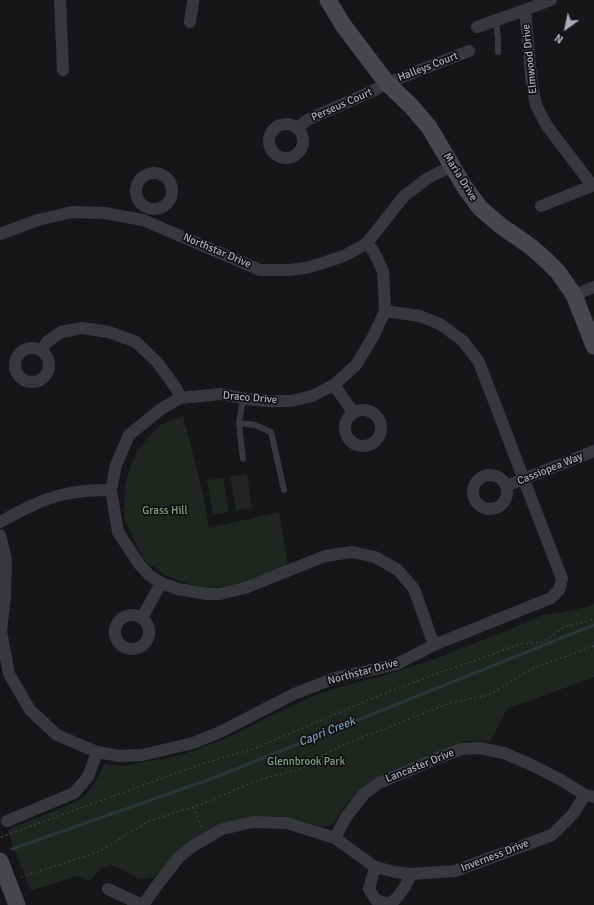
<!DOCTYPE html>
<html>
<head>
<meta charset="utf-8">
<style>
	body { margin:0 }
	#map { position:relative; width:594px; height:905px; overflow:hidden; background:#161618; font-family:Signika,sans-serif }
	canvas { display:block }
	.north { position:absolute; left:546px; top:8px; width:40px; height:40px; -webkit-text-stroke:3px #111113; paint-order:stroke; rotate:213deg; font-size:11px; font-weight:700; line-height:16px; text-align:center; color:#a8adb8 }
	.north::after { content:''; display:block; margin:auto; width:14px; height:18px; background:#a8adb8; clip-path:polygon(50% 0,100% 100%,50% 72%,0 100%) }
</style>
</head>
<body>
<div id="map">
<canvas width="594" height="905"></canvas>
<div class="north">N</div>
</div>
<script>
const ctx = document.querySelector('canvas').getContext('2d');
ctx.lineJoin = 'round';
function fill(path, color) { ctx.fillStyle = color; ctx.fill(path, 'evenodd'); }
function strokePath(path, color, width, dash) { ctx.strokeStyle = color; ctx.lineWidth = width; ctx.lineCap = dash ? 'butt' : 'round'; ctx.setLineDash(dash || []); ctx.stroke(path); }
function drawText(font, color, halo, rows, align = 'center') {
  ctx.font = font + ' Signika,sans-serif'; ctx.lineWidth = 3.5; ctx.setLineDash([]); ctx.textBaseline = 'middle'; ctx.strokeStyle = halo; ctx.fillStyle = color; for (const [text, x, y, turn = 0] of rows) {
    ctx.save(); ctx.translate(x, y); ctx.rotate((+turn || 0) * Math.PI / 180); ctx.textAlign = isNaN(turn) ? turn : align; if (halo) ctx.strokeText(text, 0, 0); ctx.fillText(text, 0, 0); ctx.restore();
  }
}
fill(new Path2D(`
	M 183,416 L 203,493 L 209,528 L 279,512 L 288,566 L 236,586 L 208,588 L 185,583 L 165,575 L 144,560 L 124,518 L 125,486 L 130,468 L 137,451 L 149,437 L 162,424 Z
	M 247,474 L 252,508 L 236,511 L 230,476 Z
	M 223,478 L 229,512 L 213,515 L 207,480 Z
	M 594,604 L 594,677 L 507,709 L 490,742 L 482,741 L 465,741 L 377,778 L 360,790 L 346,804 L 334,823 L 329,826 L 323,827 L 289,817 L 272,816 L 251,817 L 220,824 L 195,838 L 182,848 L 159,873 L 153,877 L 144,879 L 137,878 L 123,870 L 111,865 L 100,869 L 90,881 L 77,876 L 33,890 L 30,889 L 7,830 L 76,802 L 86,794 L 97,779 L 104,764 L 123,766 L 172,757 L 196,750 L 235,734 L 272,715 L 320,693 L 362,681 L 386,675 L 432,660 L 516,627 L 537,617 L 548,614 L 559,613 L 590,606 Z`), '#1e261f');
strokePath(new Path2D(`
	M 12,849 L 216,777 L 594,625`), '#2c353c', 3);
strokePath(new Path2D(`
	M 193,807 L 203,829
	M 1,837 L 204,763 L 256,748 L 373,698 L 433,675 L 488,656 L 519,644 L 544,642 L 564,627 L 594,619
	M 21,877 L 98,852 L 149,821 L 202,804 L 258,780 L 301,769 L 338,747 L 450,703 L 489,695 L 533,668 L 594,646`), '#3d3f44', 1.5, [2, 3]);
strokePath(new Path2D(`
	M 496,20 L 498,39 L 498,52
	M 243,398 L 239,423 L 255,425 L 271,432 L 284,490
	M 239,423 L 243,459`), '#37383d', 6);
strokePath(new Path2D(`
	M 60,0 L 63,70
	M 525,10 L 532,85 L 536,105 L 547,126 L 592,185
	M 190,22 L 193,3 L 193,0
	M 477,27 L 525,10 L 551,0
	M269 141a17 17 0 1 1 34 0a17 17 0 1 1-34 0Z
	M 297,128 L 309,119 L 375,90 L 387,83 L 469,51
	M136 191a18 18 0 1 1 36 0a18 18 0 1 1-36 0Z
	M 541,206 L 594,185
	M 0,234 L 38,220 L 72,212 L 105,213 L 143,220 L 260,270 L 288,270 L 306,268 L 326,262 L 346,255 L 367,243 L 404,196 L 428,178 L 452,166
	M 367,243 L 374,252 L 383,271 L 385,311 L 373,337 L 356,365 L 334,385 L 312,396 L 291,401 L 267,401 L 246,399 L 222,394 L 180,398 L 161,409 L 129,435 L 122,451 L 116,465 L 111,490 L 118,532 L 139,564 L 149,575 L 161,583 L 178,589 L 207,594 L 220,594 L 245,588 L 325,556 L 352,552 L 375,557 L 398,570 L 414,589 L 434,645
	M 574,295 L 594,287
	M15 365a17 17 0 1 1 34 0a17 17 0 1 1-34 0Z
	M 41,350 L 47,342 L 61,332 L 82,328 L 109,332 L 136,342 L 157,362 L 176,388 L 180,398
	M 334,385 L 353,412
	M345 428a18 18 0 1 1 36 0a18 18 0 1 1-36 0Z
	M473 492a17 17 0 1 1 34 0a17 17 0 1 1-34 0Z
	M 506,486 L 594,451
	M 0,522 C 20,511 42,499 65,494 C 78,491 97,490 111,490
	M 0,535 L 6,559 L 5,597 L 1,631 L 9,674 L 30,710 L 57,735 L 97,752 L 120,756 L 142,755 L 193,743 L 220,732 L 294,694 L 335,678 L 397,664 L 434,645 L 551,598 L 559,590 L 562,579 L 479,362 L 463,341 L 440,324 L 420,316 L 385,311
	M115 632a17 17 0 1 1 34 0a17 17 0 1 1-34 0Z
	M 142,618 L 161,583
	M 7,821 L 74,793 L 88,777 L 97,752
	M 335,838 L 346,817 L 364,794 L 379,783 L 440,757 L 462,749 L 479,748 L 504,753 L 534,766 L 561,780 L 585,795 L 594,797
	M 375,867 L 369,889 L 376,900 L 388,904 L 396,899 L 405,887 L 411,874
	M 108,889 L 142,905
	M 143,905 L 155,888 L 179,857 L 193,846 L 222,829 L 253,822 L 287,823 L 335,838 L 375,867 L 395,872 L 411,874 L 455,871 L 552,835 L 573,814 L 585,795`), '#37383d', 12);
strokePath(new Path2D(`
	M 328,0 L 343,25 L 371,62 L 387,83 L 411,106 L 429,127 L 464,186 L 480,208 L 501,226 L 530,246 L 546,260 L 558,272 L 574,295 L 594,346
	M 0,861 L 17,905`), '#45474d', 17);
drawText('11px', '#a8adb8', '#111113', [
	["Elmwood Drive",530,59,-96],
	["Halleys Court",428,67,-21],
	["Perseus Court",342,105,-24],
	["Maria Drive",460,177,58],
	["Northstar Drive",217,251,23],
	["Draco Drive",250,398,5],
	["Cassiopea Way",550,469,-22],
	["Northstar Drive",363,672,-15],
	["Lancaster Drive",420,766,-22],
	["Inverness Drive",495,856,-21]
]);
drawText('11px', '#7fa381', '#111113', [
	["Grass Hill",165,511],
	["Glennbrook Park",306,762]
]);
drawText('italic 12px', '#7f9bb3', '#111113', [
	["Capri Creek",327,732,-22]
]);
</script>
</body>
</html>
